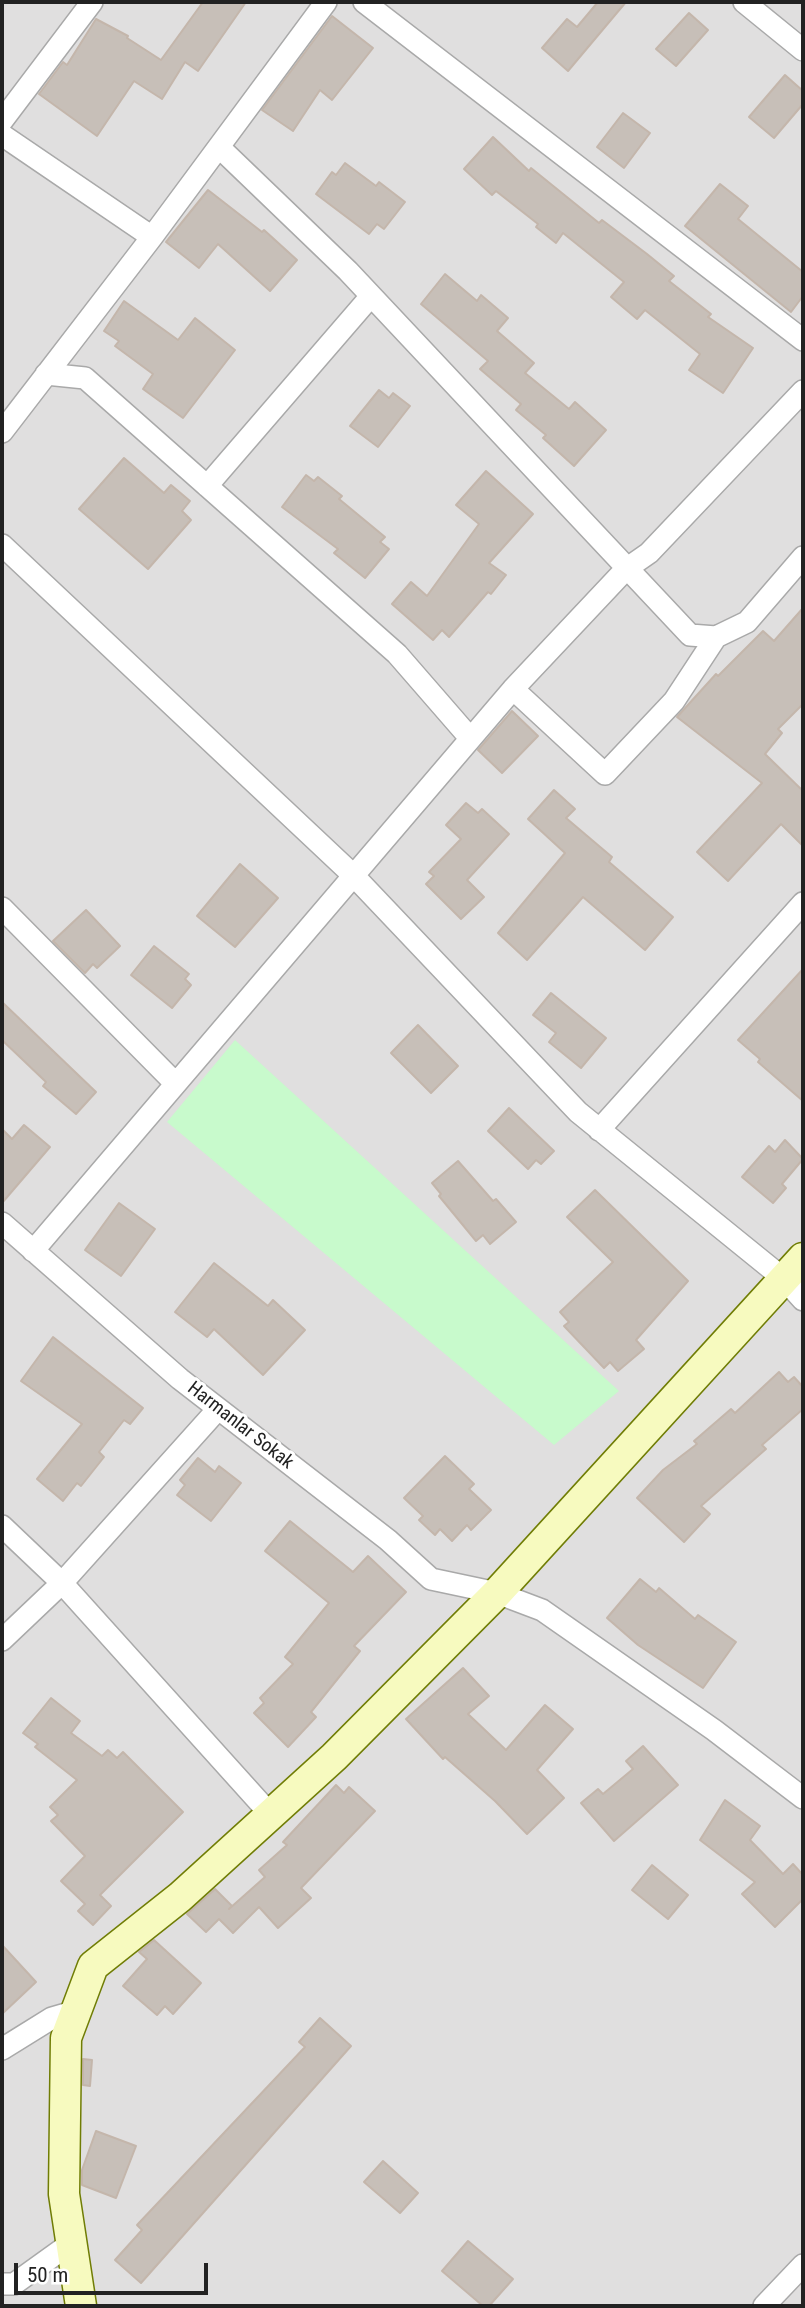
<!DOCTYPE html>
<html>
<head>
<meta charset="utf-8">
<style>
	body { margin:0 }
	#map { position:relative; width:805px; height:2308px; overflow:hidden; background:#f2efe9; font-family:"Roboto Condensed",sans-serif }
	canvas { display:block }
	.frame { position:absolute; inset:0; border:4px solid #222; pointer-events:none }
	.scale { position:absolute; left:14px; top:2263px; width:194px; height:32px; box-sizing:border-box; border:4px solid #222; border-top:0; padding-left:9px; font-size:21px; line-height:24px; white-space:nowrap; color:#222; -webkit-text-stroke:5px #fff; paint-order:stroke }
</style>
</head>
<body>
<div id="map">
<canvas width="805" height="2308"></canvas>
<div class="frame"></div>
<div class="scale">50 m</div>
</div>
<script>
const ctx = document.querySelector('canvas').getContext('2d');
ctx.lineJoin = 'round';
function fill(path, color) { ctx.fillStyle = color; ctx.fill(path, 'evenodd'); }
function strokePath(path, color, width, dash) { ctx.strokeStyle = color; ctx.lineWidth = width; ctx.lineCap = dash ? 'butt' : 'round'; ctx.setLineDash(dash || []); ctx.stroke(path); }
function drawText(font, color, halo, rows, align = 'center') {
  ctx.font = font + ' "Roboto Condensed",sans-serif'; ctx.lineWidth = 6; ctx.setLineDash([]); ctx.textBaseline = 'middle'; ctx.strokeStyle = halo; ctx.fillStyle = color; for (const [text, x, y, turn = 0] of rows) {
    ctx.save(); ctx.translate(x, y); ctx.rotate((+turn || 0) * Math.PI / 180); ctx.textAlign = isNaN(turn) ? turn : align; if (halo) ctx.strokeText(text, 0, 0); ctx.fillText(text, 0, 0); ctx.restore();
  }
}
fill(new Path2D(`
	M 2,2 L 803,2 L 803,2306 L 2,2306 Z`), '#e0dfdf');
fill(new Path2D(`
	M 235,1040 L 619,1391 L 554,1445 L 167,1122 Z`), '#c8facc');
const building = new Path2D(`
	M 203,2 L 246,2 L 198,71 L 185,62 L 162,99 L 134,81 L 97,136 L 39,94 L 63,62 L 67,65 L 96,19 L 128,36 L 127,38 L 161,60 Z
	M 598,2 L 626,2 L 568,71 L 542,48 L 567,19 L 577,27 Z
	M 689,13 L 708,30 L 676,66 L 656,49 Z
	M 332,16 L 373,48 L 332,100 L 320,90 L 293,131 L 262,110 Z
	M 785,75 L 803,91 L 803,104 L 774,138 L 749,117 Z
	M 623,113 L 650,133 L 624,168 L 597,147 Z
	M 493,137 L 529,171 L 531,168 L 599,223 L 602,220 L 647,254 L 674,276 L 669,281 L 711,314 L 708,317 L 753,348 L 723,393 L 689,370 L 700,354 L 645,310 L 637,319 L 611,297 L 624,282 L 563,233 L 556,243 L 536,227 L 538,224 L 496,191 L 492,195 L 464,169 Z
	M 345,163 L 376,186 L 379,182 L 405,202 L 384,229 L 377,224 L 369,234 L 316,194 L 332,172 L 336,175 Z
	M 720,184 L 748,206 L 738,219 L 803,272 L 803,296 L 791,312 L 685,226 Z
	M 208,190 L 262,232 L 264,230 L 297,260 L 270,291 L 218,244 L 199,268 L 166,242 Z
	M 445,274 L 477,301 L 481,295 L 508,318 L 497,331 L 534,363 L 525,373 L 569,409 L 575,402 L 606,430 L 574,466 L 543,438 L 546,435 L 516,410 L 521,404 L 480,369 L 488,361 L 421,304 Z
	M 124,301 L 178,340 L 195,318 L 235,350 L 183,418 L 143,389 L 153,374 L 115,346 L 119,341 L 104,331 Z
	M 379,390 L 389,398 L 393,393 L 410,406 L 378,447 L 350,426 Z
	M 124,458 L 164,493 L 171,485 L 190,501 L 182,511 L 191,520 L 148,569 L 79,509 Z
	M 486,471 L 533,514 L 489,563 L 506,575 L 491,594 L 488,592 L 449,637 L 442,630 L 433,640 L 392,604 L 411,582 L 427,596 L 479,524 L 456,505 Z
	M 306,475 L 314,481 L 318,477 L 342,496 L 339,499 L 385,537 L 380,542 L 389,549 L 365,578 L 334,553 L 338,549 L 282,507 Z
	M 803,608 L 803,704 L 778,729 L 782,733 L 765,754 L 803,791 L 803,846 L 781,824 L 728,881 L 697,852 L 762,783 L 677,717 L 716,674 L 718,676 L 763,631 L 774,641 Z
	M 512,711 L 538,736 L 502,773 L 478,750 Z
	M 554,790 L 575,809 L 566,818 L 612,857 L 609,862 L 673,917 L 645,950 L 583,897 L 527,960 L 498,933 L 565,853 L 528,819 Z
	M 466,803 L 478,813 L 482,809 L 509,834 L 467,880 L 484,897 L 461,919 L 426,884 L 434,876 L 429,872 L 461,839 L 446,825 Z
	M 240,864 L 278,898 L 235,947 L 197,916 Z
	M 86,910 L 120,946 L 97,968 L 93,964 L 85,973 L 53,941 Z
	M 154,946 L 189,974 L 185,979 L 191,985 L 172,1008 L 131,975 Z
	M 803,969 L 803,1101 L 758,1062 L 760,1059 L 738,1040 Z
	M 551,993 L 606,1038 L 581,1068 L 549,1042 L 556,1033 L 533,1015 Z
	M 2,1002 L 96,1092 L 76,1114 L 43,1086 L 46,1082 L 2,1040 Z
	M 418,1025 L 458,1066 L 431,1093 L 391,1053 Z
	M 509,1108 L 554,1151 L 541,1164 L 536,1160 L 528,1169 L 488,1131 Z
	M 24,1125 L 50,1147 L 2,1203 L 2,1129 L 12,1139 Z
	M 785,1140 L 803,1159 L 782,1184 L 786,1188 L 773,1203 L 742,1177 L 769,1146 L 775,1152 Z
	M 458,1161 L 493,1201 L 496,1199 L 516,1222 L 490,1244 L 483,1235 L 476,1241 L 439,1196 L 441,1194 L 432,1183 Z
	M 595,1190 L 688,1281 L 636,1340 L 644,1349 L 618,1371 L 610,1362 L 604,1368 L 564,1326 L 569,1322 L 560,1312 L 613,1262 L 567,1217 Z
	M 119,1203 L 155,1229 L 121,1276 L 85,1250 Z
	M 214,1263 L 268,1306 L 273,1300 L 305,1330 L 263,1375 L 214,1329 L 207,1337 L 175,1312 Z
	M 53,1337 L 143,1408 L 130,1424 L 124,1420 L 99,1452 L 104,1457 L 81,1486 L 77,1483 L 63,1501 L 37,1479 L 82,1424 L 21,1381 Z
	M 779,1372 L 788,1382 L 794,1377 L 803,1387 L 803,1409 L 762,1445 L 766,1449 L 701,1506 L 710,1514 L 684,1542 L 637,1498 L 663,1470 L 697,1444 L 694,1441 L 731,1409 L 735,1413 Z
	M 445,1456 L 474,1484 L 469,1489 L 491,1510 L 471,1530 L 467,1525 L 452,1541 L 440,1529 L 435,1535 L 419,1520 L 423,1516 L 404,1498 Z
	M 198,1458 L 215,1472 L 219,1466 L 241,1483 L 211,1521 L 177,1495 L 185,1485 L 180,1480 Z
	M 290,1521 L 353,1572 L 368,1556 L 406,1592 L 354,1646 L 360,1651 L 311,1712 L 316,1717 L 288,1747 L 254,1713 L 264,1703 L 260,1698 L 293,1664 L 285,1657 L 329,1603 L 265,1551 Z
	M 640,1579 L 656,1592 L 659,1588 L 695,1619 L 698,1615 L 736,1642 L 703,1688 L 638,1645 L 607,1618 Z
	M 463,1668 L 489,1696 L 468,1714 L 506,1750 L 545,1705 L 573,1729 L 537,1770 L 564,1798 L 527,1834 L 495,1801 L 445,1757 L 443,1759 L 406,1719 Z
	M 51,1698 L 80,1721 L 71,1733 L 102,1756 L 108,1750 L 117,1758 L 123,1752 L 183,1812 L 100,1895 L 111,1906 L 93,1925 L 78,1911 L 85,1904 L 61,1881 L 85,1856 L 51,1821 L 58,1815 L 50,1807 L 77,1780 L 35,1747 L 38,1744 L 23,1733 Z
	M 643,1746 L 678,1785 L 614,1841 L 581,1803 L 598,1789 L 603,1794 L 633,1769 L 626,1761 Z
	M 336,1785 L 344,1793 L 349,1787 L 375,1811 L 301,1888 L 311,1898 L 278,1928 L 259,1907 L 233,1933 L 219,1919 L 206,1932 L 187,1914 L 215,1889 L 232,1906 L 229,1909 L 265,1877 L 259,1870 L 287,1845 L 283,1842 Z
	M 725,1800 L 760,1826 L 750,1840 L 783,1874 L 793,1864 L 803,1875 L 803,1899 L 775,1927 L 742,1894 L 755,1882 L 700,1840 Z
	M 652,1865 L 688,1895 L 668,1919 L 632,1890 Z
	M 154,1940 L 201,1983 L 173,2014 L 165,2006 L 157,2015 L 123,1986 L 147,1959 L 139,1952 Z
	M 2,1945 L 36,1982 L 2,2014 Z
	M 320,2018 L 351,2046 L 141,2283 L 115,2260 L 142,2230 L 137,2225 L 305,2047 L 299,2042 Z
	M 83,2059 L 92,2060 L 90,2086 L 83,2085 Z
	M 96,2131 L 136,2146 L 116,2198 L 82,2185 L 82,2170 Z
	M 383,2161 L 418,2193 L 400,2213 L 364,2182 Z
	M 468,2241 L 513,2279 L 489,2306 L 483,2306 L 442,2271 Z`);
fill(building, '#c7bfb8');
strokePath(building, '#c4b6ab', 2);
const street = new Path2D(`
	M 364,2 L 803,340
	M 744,2 L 803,50
	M 2,121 L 92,2
	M 2,135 L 152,237
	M 219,147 L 348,271 L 690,635 L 716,637 L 747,622 L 803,557
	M 46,374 L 85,378 L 397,654 L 470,738
	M 2,432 L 152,237 L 326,2
	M 207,486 L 371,296
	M 2,545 L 353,875 L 578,1112 L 784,1279 L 803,1300
	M 513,689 L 605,774 L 674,701 L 716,637
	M 2,908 L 175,1083
	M 599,1130 L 803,903
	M 2,1223 L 180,1379 L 388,1540 L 431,1579 L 497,1593 L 542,1610 L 714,1730 L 803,1798
	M 33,1251 L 513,689 L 626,569 L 649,553 L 803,391
	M 2,1526 L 62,1583 L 271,1815
	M 2,1640 L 62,1583 L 218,1409
	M 2,2049 L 52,2018 L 76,2011
	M 2,2284 L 14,2284 L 71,2243
	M 764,2306 L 803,2265`);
const secondary = new Path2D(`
	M 81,2306 L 64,2194 L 66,2038 L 93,1966 L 180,1897 L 334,1757 L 497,1593 L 803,1258`);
strokePath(street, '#a9a9a9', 24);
strokePath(secondary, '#707d05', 33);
strokePath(street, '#fff', 21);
strokePath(secondary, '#f7fabf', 30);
drawText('19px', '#222', '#fff', [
	["Harmanlar Sokak",240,1426,38]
]);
</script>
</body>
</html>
